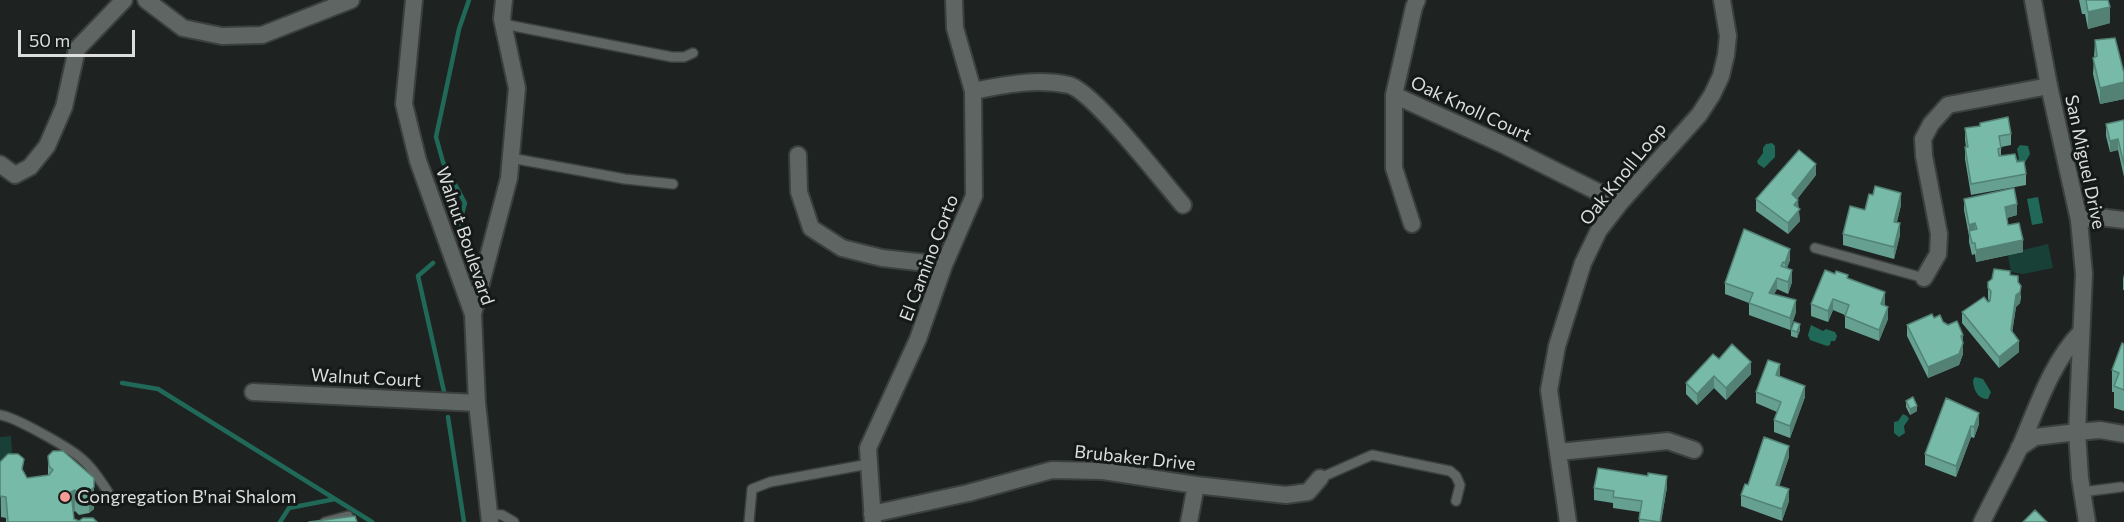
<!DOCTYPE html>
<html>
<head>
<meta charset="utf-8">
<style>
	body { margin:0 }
	#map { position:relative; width:2124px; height:522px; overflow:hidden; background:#1e2322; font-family:Commissioner,sans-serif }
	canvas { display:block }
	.scale { position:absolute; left:18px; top:30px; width:117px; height:27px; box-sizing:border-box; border:3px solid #dcdfde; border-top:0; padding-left:8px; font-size:18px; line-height:21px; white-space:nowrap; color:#dcdfde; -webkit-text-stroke:4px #151a18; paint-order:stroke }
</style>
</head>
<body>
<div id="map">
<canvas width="2124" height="522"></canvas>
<div class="scale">50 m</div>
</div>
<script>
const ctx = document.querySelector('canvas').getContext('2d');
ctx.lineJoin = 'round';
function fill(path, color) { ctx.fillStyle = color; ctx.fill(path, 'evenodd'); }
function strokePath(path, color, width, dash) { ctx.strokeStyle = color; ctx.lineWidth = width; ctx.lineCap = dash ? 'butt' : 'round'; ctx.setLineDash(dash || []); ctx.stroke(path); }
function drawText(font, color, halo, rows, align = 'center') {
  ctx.font = font + ' Commissioner,sans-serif'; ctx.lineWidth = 6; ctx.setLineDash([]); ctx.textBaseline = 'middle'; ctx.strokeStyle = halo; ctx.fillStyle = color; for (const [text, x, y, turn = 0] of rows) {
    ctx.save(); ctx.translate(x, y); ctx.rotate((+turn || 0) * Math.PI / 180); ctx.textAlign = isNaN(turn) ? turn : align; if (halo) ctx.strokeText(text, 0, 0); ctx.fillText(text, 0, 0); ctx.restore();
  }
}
fill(new Path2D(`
	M 2048,244 L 2053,268 L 2023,274 L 2011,272 L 2008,255 L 2023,252 L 2023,250 Z
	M 11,436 L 13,469 L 0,470 L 0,437 Z`), '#184036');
fill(new Path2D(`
	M 1772,143 L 1775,146 L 1775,157 L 1764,168 L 1758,164 L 1757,161 L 1763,153 L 1763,148 L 1766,144 Z
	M 2020,145 L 2028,146 L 2030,154 L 2023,166 L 2015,161 L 2019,159 L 2017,149 Z
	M 2038,197 L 2043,223 L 2032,225 L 2027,199 Z
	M 1811,325 L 1823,331 L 1826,329 L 1835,332 L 1837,336 L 1835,341 L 1831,341 L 1830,345 L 1827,346 L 1810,340 L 1808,335 Z
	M 1975,377 L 1983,379 L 1991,392 L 1988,399 C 1978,400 1973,389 1973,380 Z
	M 1903,414 L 1907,416 L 1909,419 L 1904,426 L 1905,433 L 1899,437 L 1894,433 L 1894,422 L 1898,421 Z`), '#206857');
strokePath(new Path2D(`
	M 456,236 L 465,203 L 443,162 L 436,137 L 459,29 L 469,0
	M 433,263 L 418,276 L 445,396
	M 122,383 L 158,389 L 372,522
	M 448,417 L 464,522
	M 280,522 L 289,508 L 335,499`), '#206857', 4.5);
const service = new Path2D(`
	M 503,24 L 672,57 L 684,57 L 693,53
	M 511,158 L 625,179 L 673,184
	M 1815,248 L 1924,278
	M 0,415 C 15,417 70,448 82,459 C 93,468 100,480 108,492
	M 1320,478 L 1372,455 L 1450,471 L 1456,476 L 1460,485 L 1456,501
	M 2082,492 L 2121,487
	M 489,514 L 502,515 L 514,522
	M 325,522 L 348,516 L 350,522
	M 749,522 L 752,489 L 770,482 L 869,464`);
const minor = new Path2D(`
	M 146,0 L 183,28 L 222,36 L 262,35 L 351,0
	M 973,91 C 1004,85 1036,78 1069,85 C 1093,91 1163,182 1183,205
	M 1394,95 L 1506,146 L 1620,203
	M 798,155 L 799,192 L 811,228 L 842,248 L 882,258 L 944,265
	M 0,164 L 15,175 L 30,167 L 47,146 L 64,107 L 77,49 L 124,0
	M 2079,220 L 2099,217 L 2124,220
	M 1412,224 L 1394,168 L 1394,95 L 1414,7 L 1417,0
	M 1924,278 L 1938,254 L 1939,234 L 1924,156 L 1923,139 L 1931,124 L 1948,105 L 2049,86
	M 473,314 L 509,178 L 517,88 L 502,19 L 504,0
	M 253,392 L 477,403
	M 2077,432 L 2100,430 L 2124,434
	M 1559,452 L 1668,441 L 1694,450
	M 872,514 L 968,493 L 1052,470 L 1103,471 L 1196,485 L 1286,495 L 1308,492 L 1320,478
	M 873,522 L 868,448 L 918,339 L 944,265 L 974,196 L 973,91 L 955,28 L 954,0
	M 1189,522 L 1196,485
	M 1568,522 L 1549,390 L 1557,346 L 1583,263 L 1599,230 L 1620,203 L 1699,115 L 1712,95 L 1721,76 L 1726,55 L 1728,36 L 1722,0`);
const tertiary = new Path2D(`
	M 414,0 L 404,104 L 418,161 L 473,314 L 477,403 L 490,522
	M 2033,0 L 2049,86 L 2079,220 L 2084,274 L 2077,432 L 2080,478 L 2087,522
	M 2019,448 L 2035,437 L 2077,432
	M 1982,522 C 1994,497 2008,472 2020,447 C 2037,408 2051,363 2081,332`);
strokePath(service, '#3b3f3e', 12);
strokePath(minor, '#3b3f3e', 20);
strokePath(tertiary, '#3b3f3e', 20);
strokePath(service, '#5f6563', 9);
strokePath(minor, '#5f6563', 16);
strokePath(tertiary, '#5f6563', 16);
fill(new Path2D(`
	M 2079,0 L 2108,0 L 2110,23 L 2088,29 L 2085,14 L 2082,14 Z
	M 2095,40 L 2124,73 L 2124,99 L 2100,104 L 2093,74 Z
	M 2124,120 L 2124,177 L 2118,150 L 2110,152 L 2106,136 L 2106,124 Z
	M 1965,128 L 2011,134 L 2011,145 L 2001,147 L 2001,156 L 2017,162 L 2026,174 L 2026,185 L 1971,195 L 1965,159 L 1965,147 L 1966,147 L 1965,140 Z
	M 1816,175 L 1797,199 L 1800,221 L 1788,234 L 1756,211 L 1756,199 Z
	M 1964,199 L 2017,215 L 2007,218 L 2008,225 L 2023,252 L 1976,262 L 1975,254 L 1972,255 L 1969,242 L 1969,236 L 1964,210 Z
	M 1901,205 L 1897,222 L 1900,235 L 1894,259 L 1843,245 L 1843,234 L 1865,210 Z
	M 1744,229 L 1790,260 L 1787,268 L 1792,282 L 1788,294 L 1777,289 L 1774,294 L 1796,312 L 1790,330 L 1749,315 L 1749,303 L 1725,294 L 1725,283 Z
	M 2124,274 L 2124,290 L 2123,290 L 2123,279 Z
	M 2010,276 L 2018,283 L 2021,297 L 2020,303 L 2016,307 L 2012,332 L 2019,352 L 1999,368 L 1962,323 L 1962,312 L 1989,301 L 1988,299 L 1988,288 Z
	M 1848,278 L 1885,304 L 1884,306 L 1888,319 L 1879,341 L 1845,328 L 1845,315 L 1833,310 L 1828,322 L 1811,316 L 1811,304 Z
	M 1934,318 L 1948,325 L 1963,354 L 1959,365 L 1928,378 L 1907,336 L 1907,325 Z
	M 1791,330 L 1800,330 L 1797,338 L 1791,336 Z
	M 2124,344 L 2124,411 L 2114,408 L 2114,392 L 2112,392 L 2112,370 Z
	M 1719,359 L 1751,374 L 1726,400 L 1714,388 L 1697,405 L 1686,394 L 1686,383 Z
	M 1780,376 L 1805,397 L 1790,438 L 1774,432 L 1774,420 L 1777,412 L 1756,403 L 1756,392 Z
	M 1946,398 L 1979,424 L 1974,438 L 1971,437 L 1956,477 L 1925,465 L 1925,454 Z
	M 1906,401 L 1917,411 L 1910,415 L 1906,407 Z
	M 48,456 L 94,478 L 94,509 L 89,513 L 79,515 L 75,511 L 73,512 L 74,519 L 79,521 L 97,522 L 6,522 L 6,518 L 1,517 L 0,462 L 24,472 L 27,478 L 48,475 Z
	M 1789,457 L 1779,486 L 1789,501 L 1782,521 L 1741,506 L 1741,495 L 1748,485 Z
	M 1648,476 L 1667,487 L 1661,522 L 1639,522 L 1640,512 L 1613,508 L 1613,503 L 1594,500 L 1594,488 Z`), '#65a090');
fill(new Path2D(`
	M 2110,7 L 2110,23 L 2088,29 L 2088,12 Z
	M 2124,82 L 2124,99 L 2100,104 L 2100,88 Z
	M 2118,139 L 2118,150 L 2110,152 L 2110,141 Z
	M 1816,164 L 1816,175 L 1792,206 L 1792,194 Z
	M 1901,193 L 1901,205 L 1894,233 L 1894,222 Z
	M 1798,200 L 1800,221 L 1788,234 L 1788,223 L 1794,205 Z
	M 2017,204 L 2017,215 L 2005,218 L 2005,207 Z
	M 1900,223 L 1900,235 L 1894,259 L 1894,247 Z
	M 1975,223 L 1975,235 L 1969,231 L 1969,236 L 1969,225 Z
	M 2023,240 L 2023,252 L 1976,262 L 1976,250 Z
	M 1790,249 L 1790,260 L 1785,274 L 1785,263 Z
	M 1792,270 L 1792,282 L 1788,294 L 1788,282 Z
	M 1777,278 L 1777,289 L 1769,304 L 1769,293 Z
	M 2021,286 L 2020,303 L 2016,307 L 2011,341 L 2011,330 L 2016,295 Z
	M 1885,292 L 1885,304 L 1881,316 L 1881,304 Z
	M 1833,299 L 1833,310 L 1828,322 L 1828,311 Z
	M 1796,300 L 1796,312 L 1790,330 L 1790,318 Z
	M 1888,307 L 1888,319 L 1879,341 L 1879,330 Z
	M 1800,324 L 1800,330 L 1797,338 L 1797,332 Z
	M 1963,335 L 1963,354 L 1959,365 L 1928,378 L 1928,367 L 1961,336 Z
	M 2019,341 L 2019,352 L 1999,368 L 1999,357 Z
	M 1751,362 L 1751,374 L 1726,400 L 1726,388 Z
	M 1780,364 L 1780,376 L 1776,375 Z
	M 1714,376 L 1714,388 L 1697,405 L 1697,394 Z
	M 1805,386 L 1805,397 L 1790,438 L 1790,426 Z
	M 1917,406 L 1917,411 L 1910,415 L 1910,409 Z
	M 1979,413 L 1979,424 L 1974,438 L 1974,427 Z
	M 1971,426 L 1971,437 L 1956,477 L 1956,466 Z
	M 1789,446 L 1789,457 L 1776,496 L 1776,485 Z
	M 1667,476 L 1667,487 L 1661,522 L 1660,522 Z
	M 94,487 L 94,509 L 89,513 L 89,492 Z
	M 1789,489 L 1789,501 L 1782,521 L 1782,509 Z
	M 75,490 L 75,511 L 71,513 L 71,492 Z`), '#538275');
const building = new Path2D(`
	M 2086,0 L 2108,0 L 2110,7 L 2088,12 Z
	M 2115,38 L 2124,73 L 2124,82 L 2100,88 L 2093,58 L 2097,56 L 2095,40 Z
	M 2008,117 L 2011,134 L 1999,136 L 2001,148 L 1998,149 L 1999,156 L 2015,154 L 2017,162 L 2024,161 L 2026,174 L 1971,184 L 1965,147 L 1968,147 L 1965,128 L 1980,126 L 1980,123 Z
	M 2124,120 L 2124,165 L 2118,139 L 2110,141 L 2106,124 Z
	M 1799,150 L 1816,164 L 1792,194 L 1798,200 L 1794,205 L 1800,209 L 1788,223 L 1756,199 Z
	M 1875,186 L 1901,193 L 1894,222 L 1900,223 L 1894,247 L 1843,234 L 1850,206 L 1865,210 L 1869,194 L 1873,195 Z
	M 2014,188 L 2017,204 L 2005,207 L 2008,225 L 2019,223 L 2023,240 L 1976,250 L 1975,243 L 1972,243 L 1969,231 L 1977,229 L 1975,223 L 1969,225 L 1964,199 Z
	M 1744,229 L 1790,249 L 1785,263 L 1783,262 L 1781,266 L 1792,270 L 1788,282 L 1777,278 L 1769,293 L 1796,300 L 1790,318 L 1749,303 L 1753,293 L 1725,283 Z
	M 1994,269 L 2010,271 L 2010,275 L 2018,276 L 2018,282 L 2021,286 L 2020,292 L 2016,295 L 2011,330 L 2019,341 L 1999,357 L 1962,312 L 1984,297 L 1988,302 L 1990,301 L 1991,291 L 1988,288 L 1988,282 L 1992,279 Z
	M 1825,270 L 1835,274 L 1836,271 L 1848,275 L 1847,278 L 1885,292 L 1881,304 L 1888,307 L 1879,330 L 1845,316 L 1849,305 L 1833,299 L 1828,311 L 1811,304 Z
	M 1932,314 L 1934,318 L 1940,315 L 1943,322 L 1948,325 L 1957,321 L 1963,335 L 1961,336 L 1963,343 L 1959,354 L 1928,367 L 1907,325 Z
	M 1794,322 L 1800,324 L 1797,332 L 1791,330 Z
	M 2122,343 L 2124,344 L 2124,390 L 2114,386 L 2119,373 L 2112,370 Z
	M 1732,344 L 1751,362 L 1726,388 L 1714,376 L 1697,394 L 1686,383 L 1713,354 L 1719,359 Z
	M 1768,360 L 1780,364 L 1776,375 L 1805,386 L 1790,426 L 1774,420 L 1781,402 L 1756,392 Z
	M 1913,397 L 1917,406 L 1910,409 L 1906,401 Z
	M 1946,398 L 1979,413 L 1974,427 L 1971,426 L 1956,466 L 1925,454 Z
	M 1764,437 L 1789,446 L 1776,485 L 1789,489 L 1782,509 L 1741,495 L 1745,484 L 1748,485 Z
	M 53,451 L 63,451 L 94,478 L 94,487 L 89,492 L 79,494 L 75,490 L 71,492 L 74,519 L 79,521 L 83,518 L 93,518 L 97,522 L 8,522 L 6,497 L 0,496 L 0,462 L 8,454 L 18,454 L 24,459 L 22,469 L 27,478 L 49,475 L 53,470 L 49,466 L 48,456 Z
	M 1598,468 L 1648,476 L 1648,473 L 1667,476 L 1660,522 L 1639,519 L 1642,501 L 1613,497 L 1614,491 L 1594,488 Z
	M 2035,510 L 2047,522 L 2023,522 Z
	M 355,516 L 357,522 L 309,522 Z`);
fill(building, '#76baa7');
strokePath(building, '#538275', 1.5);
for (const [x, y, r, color] of [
	[65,497,6,"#f59c95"]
]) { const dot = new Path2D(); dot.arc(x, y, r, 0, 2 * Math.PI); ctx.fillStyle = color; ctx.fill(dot); strokePath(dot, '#151a18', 2); }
drawText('18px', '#dcdfde', '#151a18', [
	["Oak Knoll Court",1471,109,25],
	["San Miguel Drive",2085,162,78],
	["Oak Knoll Loop",1623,174,-51],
	["Walnut Boulevard",465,236,71],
	["El Camino Corto",929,258,-69],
	["Walnut Court",366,378,3],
	["Brubaker Drive",1135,458,6]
]);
drawText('18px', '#dcdfde', '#151a18', [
	["Congregation B'nai Shalom",77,497]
], 'left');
</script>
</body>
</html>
